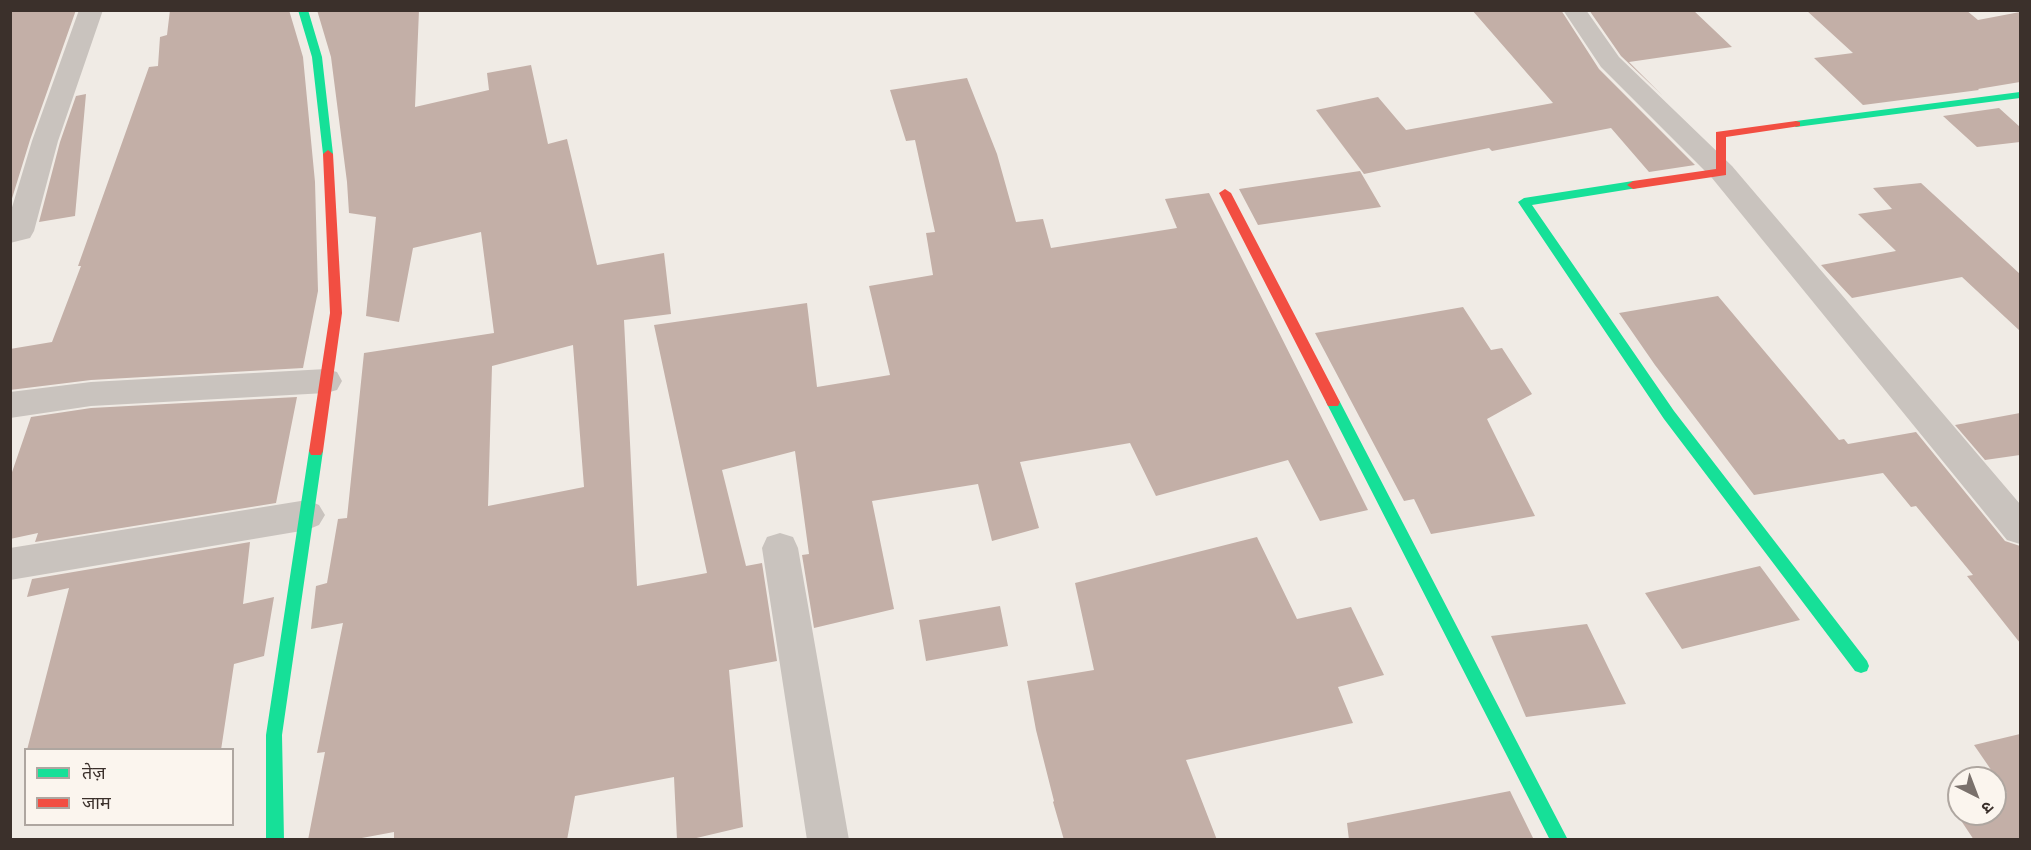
<!DOCTYPE html>
<html>
<head>
<meta charset="utf-8">
<style>
	body { margin:0 }
	#map { position:relative; width:2031px; height:850px; overflow:hidden; background:#f0ebe5; font-family:"PT Sans","Noto Sans Devanagari",sans-serif }
	canvas { display:block }
	.frame { position:absolute; inset:0; border:12px solid #3b302b; pointer-events:none }
	.legend { position:absolute; left:24px; top:748px; width:210px; height:78px; box-sizing:border-box; background:#fbf5ee; border:2px solid #aea6a0; margin:0; padding:8px 10px; list-style:none; font-size:18px; color:#3b302b }
	.legend li { display:flex; align-items:center; gap:12px; height:30px }
	.legend b { width:30px; border:2px solid #aea6a0 }
	.north { position:absolute; left:1947px; top:766px; width:60px; height:60px; box-sizing:border-box; background:#fbf5ee; border:2px solid #aea6a0; border-radius:50%; rotate:138deg; font-size:16px; font-weight:700; line-height:24px; text-align:center; color:#3b302b }
	.north::after { content:''; display:block; margin:auto; width:21px; height:27px; background:#7a716c; clip-path:polygon(50% 0,100% 100%,50% 72%,0 100%) }
</style>
</head>
<body>
<div id="map">
<canvas width="2031" height="850"></canvas>
<div class="frame"></div>
<ul class="legend">
<li><b style="height:8px;background:#16e098"></b>तेज़</li>
<li><b style="height:8px;background:#f24e42"></b>जाम</li>
</ul>
<div class="north">उ</div>
</div>
<script>
const ctx = document.querySelector('canvas').getContext('2d');
ctx.lineJoin = 'round';
function fill(path, color) { ctx.fillStyle = color; ctx.fill(path, 'evenodd'); }
fill(new Path2D(`
	M 10,10 L 76,10 L 30,140 L 10,205 Z
	M 170,10 L 289,10 L 303,57 L 315,182 L 318,291 L 303,368 L 91,380 L 10,390 L 10,349 L 52,342 L 81,266 L 78,266 L 149,67 L 158,66 L 160,37 L 167,35 Z
	M 317,10 L 419,10 L 415,107 L 489,90 L 487,73 L 531,65 L 548,144 L 567,139 L 597,265 L 664,253 L 671,314 L 624,320 L 637,586 L 707,573 L 654,325 L 807,303 L 817,387 L 890,375 L 869,286 L 933,275 L 926,233 L 935,232 L 915,140 L 906,141 L 890,90 L 967,78 L 997,154 L 1016,222 L 1043,219 L 1051,248 L 1177,228 L 1165,199 L 1209,193 L 1368,510 L 1320,521 L 1288,460 L 1156,496 L 1130,443 L 1020,462 L 1039,528 L 992,541 L 978,484 L 872,501 L 894,609 L 814,628 L 802,555 L 809,554 L 795,451 L 722,470 L 746,566 L 762,563 L 777,661 L 729,670 L 743,827 L 688,840 L 677,840 L 674,777 L 575,796 L 567,840 L 394,840 L 394,832 L 351,840 L 308,840 L 325,752 L 317,753 L 343,623 L 311,629 L 316,586 L 327,583 L 338,519 L 347,518 L 364,353 L 494,333 L 481,232 L 413,248 L 399,322 L 366,316 L 376,217 L 349,213 L 347,182 L 331,57 ZM 573,345 L 584,487 L 488,506 L 492,366 Z
	M 1472,10 L 1561,10 L 1599,69 L 1695,165 L 1649,172 L 1611,128 L 1492,151 L 1489,148 L 1364,174 L 1316,110 L 1378,97 L 1406,130 L 1553,103 Z
	M 1589,10 L 1693,10 L 1732,47 L 1629,62 L 1662,95 L 1621,56 Z
	M 1806,10 L 1966,10 L 1978,20 L 2020,12 L 2020,82 L 1978,89 L 1979,90 L 1863,105 L 1814,58 L 1853,53 Z
	M 86,94 L 75,216 L 39,222 L 60,142 L 76,96 Z
	M 1999,108 L 2020,127 L 2020,142 L 1977,147 L 1943,116 Z
	M 1360,171 L 1381,207 L 1258,225 L 1239,189 Z
	M 1921,183 L 2020,274 L 2020,331 L 1962,277 L 1852,298 L 1821,265 L 1896,251 L 1858,214 L 1892,209 L 1873,188 Z
	M 1718,296 L 1839,440 L 1844,439 L 1848,444 L 1916,432 L 2005,541 L 2020,546 L 2020,643 L 1967,576 L 1973,575 L 1916,506 L 1911,507 L 1883,473 L 1754,495 L 1655,365 L 1619,313 Z
	M 1463,307 L 1491,350 L 1502,348 L 1532,394 L 1487,419 L 1535,516 L 1431,534 L 1414,499 L 1404,501 L 1315,333 Z
	M 297,397 L 276,503 L 35,542 L 38,533 L 10,539 L 10,478 L 31,417 L 91,408 Z
	M 2020,413 L 2020,455 L 1985,460 L 1955,425 Z
	M 1257,537 L 1297,619 L 1351,607 L 1384,675 L 1338,687 L 1353,723 L 1186,760 L 1217,840 L 1064,840 L 1053,802 L 1054,801 L 1036,730 L 1027,681 L 1094,670 L 1075,583 Z
	M 250,542 L 243,604 L 274,597 L 264,656 L 234,664 L 221,750 L 27,750 L 69,588 L 27,597 L 32,579 Z
	M 1760,566 L 1800,620 L 1682,649 L 1645,593 Z
	M 1000,606 L 1008,646 L 926,661 L 919,620 Z
	M 1587,624 L 1626,704 L 1526,717 L 1491,636 Z
	M 2020,734 L 2020,840 L 1974,840 L 1950,804 L 1959,802 L 1959,814 L 1995,814 L 1995,796 L 2007,793 L 1974,745 Z
	M 1510,791 L 1534,840 L 1349,840 L 1347,823 Z`), '#c3afa7');
fill(new Path2D(`
	M 79,10 L 103,10 L 58,141 L 34,231 L 30,238 L 10,243 L 10,214 L 32,141 Z
	M 1563,10 L 1586,10 L 1619,57 L 1732,166 L 2020,504 L 2020,544 L 2007,540 L 1712,178 L 1601,67 Z
	M 326,369 L 337,372 L 342,381 L 337,390 L 326,393 L 91,406 L 10,418 L 10,392 L 91,382 Z
	M 307,500 L 319,505 L 325,515 L 319,525 L 307,530 L 10,580 L 10,548 Z
	M 780,533 L 793,537 L 798,548 L 849,840 L 807,840 L 762,548 L 767,537 Z`), '#c9c3be');
fill(new Path2D(`
	M 298,10 L 308,10 L 322,57 L 333,154 L 328,158 L 323,154 L 312,57 Z
	M 2020,92 L 2020,98 L 1796,127 L 1791,124 L 1796,121 Z
	M 1633,181 L 1637,182 L 1637,188 L 1532,205 L 1674,411 L 1867,661 L 1869,666 L 1867,671 L 1861,673 L 1855,671 L 1664,419 L 1518,202 L 1524,198 Z
	M 1333,397 L 1340,402 L 1568,840 L 1550,840 L 1326,402 Z
	M 316,445 L 321,447 L 323,451 L 282,735 L 284,840 L 266,840 L 266,735 L 309,451 L 311,447 Z`), '#16e098');
fill(new Path2D(`
	M 1796,121 L 1800,122 L 1800,126 L 1726,137 L 1726,175 L 1633,189 L 1627,185 L 1633,181 L 1716,169 L 1716,132 Z
	M 328,150 L 333,154 L 342,313 L 323,451 L 321,455 L 311,455 L 309,451 L 330,313 L 323,154 Z
	M 1225,189 L 1231,193 L 1340,402 L 1338,406 L 1328,406 L 1326,402 L 1219,193 Z`), '#f24e42');
</script>
</body>
</html>
